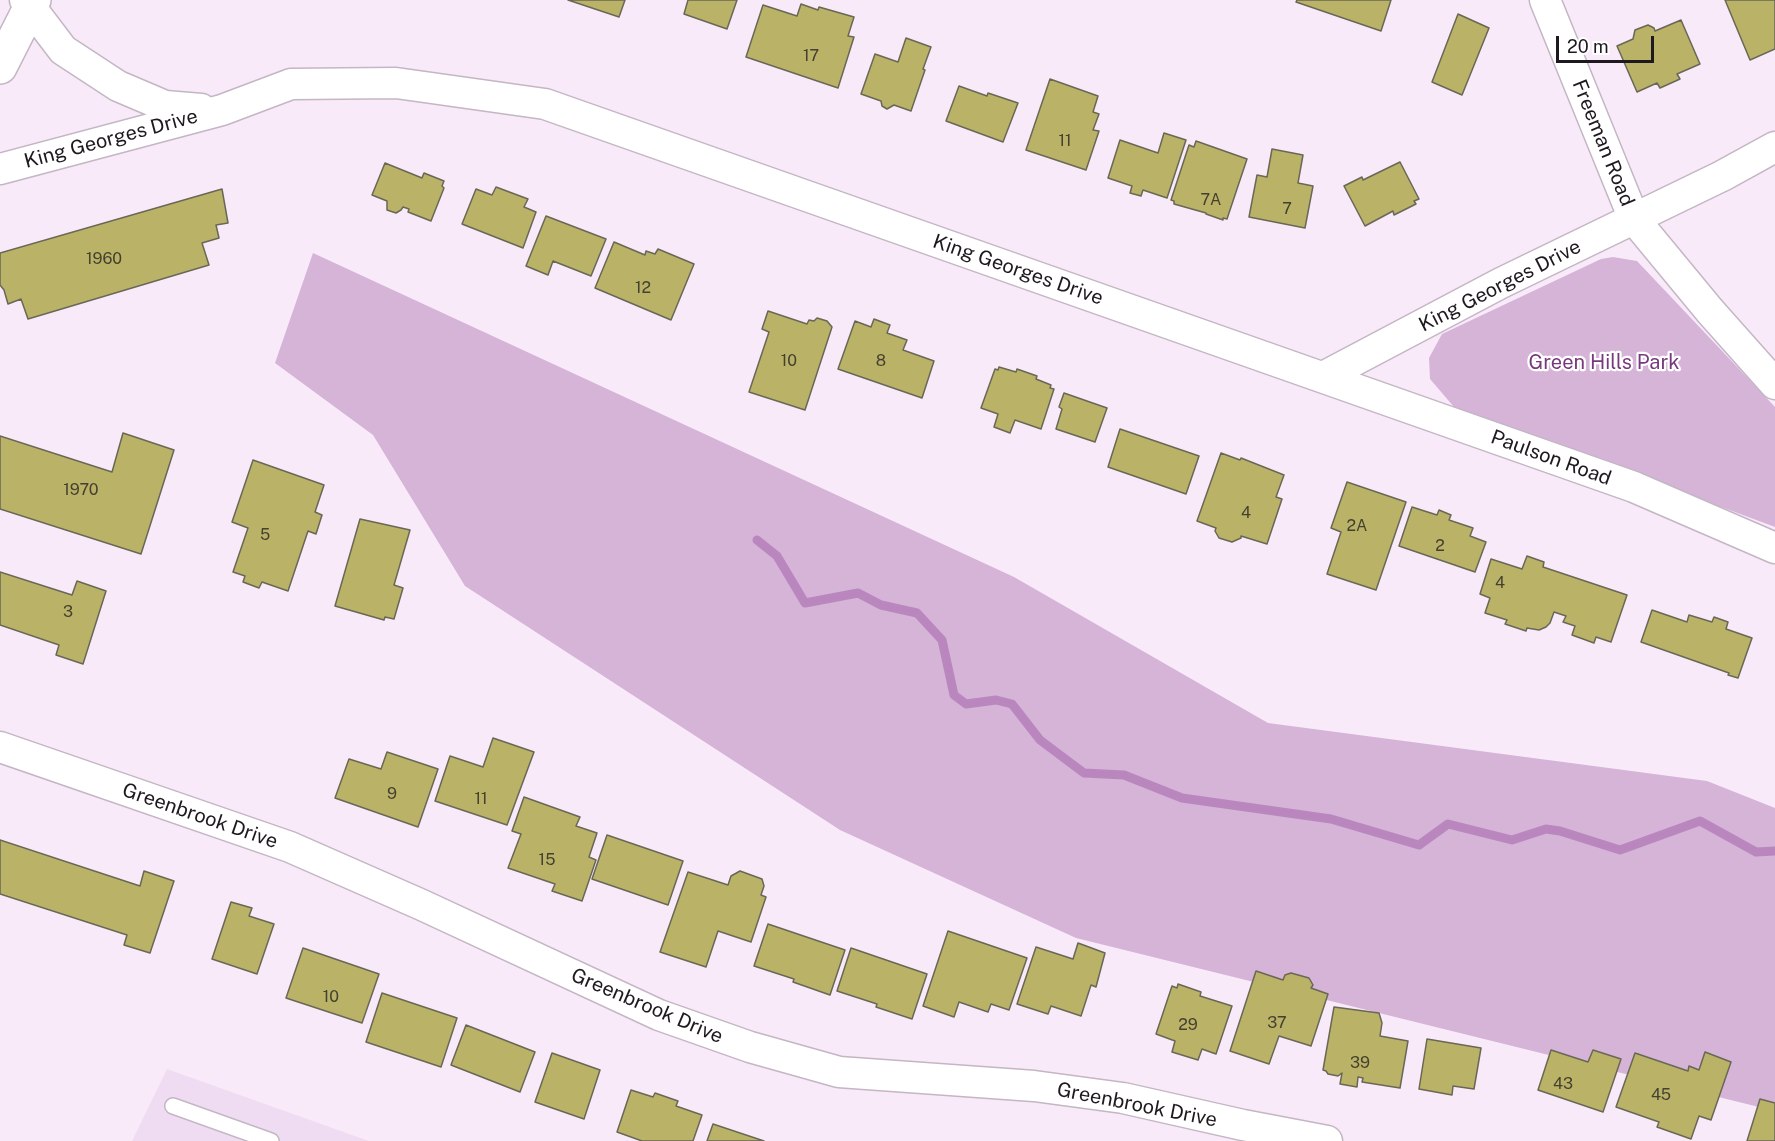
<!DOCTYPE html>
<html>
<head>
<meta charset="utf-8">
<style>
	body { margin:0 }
	#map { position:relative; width:1775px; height:1141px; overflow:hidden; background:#f9eafa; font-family:"Public Sans",sans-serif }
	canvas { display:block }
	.scale { position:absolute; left:1556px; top:36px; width:98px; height:27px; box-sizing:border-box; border:3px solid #1e191e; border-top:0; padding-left:8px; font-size:18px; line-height:21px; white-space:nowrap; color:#1e191e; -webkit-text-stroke:4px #fff; paint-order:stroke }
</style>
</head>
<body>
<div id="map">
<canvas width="1775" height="1141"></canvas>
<div class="scale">20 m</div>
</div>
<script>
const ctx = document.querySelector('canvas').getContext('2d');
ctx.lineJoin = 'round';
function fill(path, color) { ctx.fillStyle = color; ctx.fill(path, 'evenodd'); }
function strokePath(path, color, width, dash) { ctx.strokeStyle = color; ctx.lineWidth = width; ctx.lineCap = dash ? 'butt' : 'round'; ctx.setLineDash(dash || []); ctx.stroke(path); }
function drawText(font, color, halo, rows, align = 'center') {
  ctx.font = font + ' "Public Sans",sans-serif'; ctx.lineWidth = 4.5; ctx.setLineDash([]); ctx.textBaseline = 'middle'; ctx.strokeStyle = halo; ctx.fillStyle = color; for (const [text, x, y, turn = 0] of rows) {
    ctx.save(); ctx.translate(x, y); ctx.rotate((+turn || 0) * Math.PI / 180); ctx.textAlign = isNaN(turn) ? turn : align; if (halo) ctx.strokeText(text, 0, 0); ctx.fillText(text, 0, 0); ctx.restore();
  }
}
fill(new Path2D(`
	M 167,1069 L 369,1141 L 132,1141 Z`), '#f0dcf2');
fill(new Path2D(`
	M 313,253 L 1014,577 L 1268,723 L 1707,781 L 1775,808 L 1775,1111 L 1076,938 L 840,830 L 465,586 L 373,435 L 275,363 Z
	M 1613,257 L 1637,261 L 1775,407 L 1775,527 L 1454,407 L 1430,379 L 1429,358 L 1442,334 L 1601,259 Z`), '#d5b4d8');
strokePath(new Path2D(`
	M 757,540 L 777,556 L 805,603 L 858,593 L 881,605 L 917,613 L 942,640 L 954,695 L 966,704 L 996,700 L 1012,704 L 1040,740 L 1084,773 L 1124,775 L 1182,798 L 1331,819 L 1419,845 L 1448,824 L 1512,840 L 1546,829 L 1560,831 L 1620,850 L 1700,821 L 1756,852 L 1775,851`), '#b987be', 9);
const building = new Path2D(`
	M 568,0 L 625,0 L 619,17 Z
	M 688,0 L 737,0 L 727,29 L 684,14 Z
	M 1297,0 L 1391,0 L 1381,31 L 1296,2 Z
	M 1725,0 L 1775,0 L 1775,49 L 1750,60 Z
	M 801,4 L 818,10 L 819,7 L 854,17 L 848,36 L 854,37 L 838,88 L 746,57 L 763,5 L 797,16 Z
	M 1458,14 L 1489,28 L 1462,95 L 1432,82 Z
	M 1681,20 L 1700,64 L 1677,74 L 1680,79 L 1660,88 L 1657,83 L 1637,92 L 1617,46 L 1633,39 L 1635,30 L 1648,25 L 1654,28 L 1655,31 Z
	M 906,38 L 931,47 L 923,69 L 925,70 L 911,111 L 894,105 L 887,109 L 882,106 L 881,101 L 861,94 L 875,54 L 898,62 Z
	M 1050,79 L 1098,96 L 1093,112 L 1099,114 L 1093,130 L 1099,131 L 1086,170 L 1026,150 Z
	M 959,86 L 987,96 L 988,93 L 1018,103 L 1003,142 L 946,121 Z
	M 1164,133 L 1186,140 L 1167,198 L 1143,190 L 1141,196 L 1130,193 L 1132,186 L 1108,178 L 1120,140 L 1158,153 Z
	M 1196,141 L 1247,159 L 1227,219 L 1223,218 L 1223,220 L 1206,214 L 1206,213 L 1174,204 L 1174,201 L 1171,200 L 1189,145 L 1194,147 Z
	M 1272,149 L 1303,155 L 1298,183 L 1313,186 L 1305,228 L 1249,217 L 1257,175 L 1267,177 Z
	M 1400,162 L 1419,199 L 1414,201 L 1416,204 L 1394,215 L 1393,211 L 1365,226 L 1344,186 L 1362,177 L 1363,180 Z
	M 385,163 L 422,178 L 424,173 L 444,181 L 442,186 L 444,188 L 431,221 L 408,212 L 409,209 L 403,207 L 401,210 L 396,213 L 387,210 L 387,201 L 372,195 Z
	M 496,187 L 528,199 L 524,207 L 536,212 L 523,248 L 462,224 L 476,189 L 492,195 Z
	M 222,189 L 228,223 L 216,225 L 219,238 L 202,243 L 209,265 L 28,319 L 21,299 L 8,304 L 4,290 L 0,285 L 0,253 Z
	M 546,216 L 606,239 L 591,276 L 553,261 L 548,275 L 526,266 Z
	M 614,242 L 645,255 L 646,251 L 655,254 L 658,249 L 694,264 L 671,320 L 595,288 Z
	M 768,311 L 807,324 L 809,320 L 814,321 L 817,318 L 827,321 L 832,327 L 805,410 L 749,392 L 769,332 L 762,329 Z
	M 874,319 L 890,325 L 887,333 L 907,340 L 903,350 L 934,361 L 922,398 L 838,369 L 855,321 L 871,327 Z
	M 999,367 L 1016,372 L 1017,369 L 1037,376 L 1036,379 L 1051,385 L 1050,388 L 1054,389 L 1041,429 L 1015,420 L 1010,433 L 994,427 L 998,414 L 981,408 L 995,369 L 998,370 Z
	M 1064,393 L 1107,408 L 1095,442 L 1056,429 L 1062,409 L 1059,407 Z
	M 1120,429 L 1199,456 L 1186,494 L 1108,467 Z
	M 123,433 L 174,450 L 141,554 L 0,509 L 0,436 L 112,472 Z
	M 1221,453 L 1240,460 L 1241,458 L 1284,475 L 1276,497 L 1282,499 L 1267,544 L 1241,536 L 1241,538 L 1232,542 L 1219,538 L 1215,531 L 1216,528 L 1197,521 Z
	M 253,460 L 324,485 L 315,512 L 322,515 L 316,534 L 308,531 L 288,591 L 262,582 L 259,588 L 243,582 L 245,576 L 233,572 L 248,528 L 232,522 Z
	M 1347,482 L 1406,502 L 1376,590 L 1327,574 L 1341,532 L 1331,528 Z
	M 1412,507 L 1437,515 L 1439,510 L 1451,515 L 1449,520 L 1473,528 L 1470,536 L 1486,542 L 1475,572 L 1399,546 Z
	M 360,519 L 410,530 L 394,585 L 403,588 L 394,619 L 385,617 L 384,620 L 335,606 Z
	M 1527,556 L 1544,562 L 1543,567 L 1627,595 L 1611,642 L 1596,637 L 1594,643 L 1572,635 L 1575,626 L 1563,622 L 1566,616 L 1554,612 L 1550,623 L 1546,627 L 1539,630 L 1527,628 L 1526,631 L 1505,624 L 1507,620 L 1485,613 L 1490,598 L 1480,594 L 1491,559 L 1522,569 Z
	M 0,572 L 72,595 L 77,581 L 106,591 L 83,664 L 56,655 L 59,645 L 0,625 Z
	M 1652,610 L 1687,622 L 1689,615 L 1712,622 L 1714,617 L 1728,622 L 1726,629 L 1752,638 L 1738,678 L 1728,675 L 1729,673 L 1641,642 Z
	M 493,738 L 534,752 L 507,825 L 435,801 L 450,756 L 483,767 Z
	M 387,752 L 438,769 L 418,827 L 335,798 L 349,759 L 381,769 Z
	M 524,797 L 580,817 L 576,826 L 597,833 L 589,857 L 596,860 L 582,901 L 552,891 L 555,884 L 508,868 L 521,834 L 512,831 Z
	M 607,835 L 683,861 L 668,905 L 592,879 Z
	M 0,840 L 140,886 L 144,871 L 174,881 L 150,953 L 124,945 L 127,935 L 0,894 Z
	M 740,871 L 762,879 L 764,886 L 761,895 L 766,897 L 751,942 L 718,931 L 706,967 L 660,952 L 688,872 L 728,885 L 731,876 Z
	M 231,902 L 252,908 L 249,916 L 274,924 L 257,974 L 212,959 Z
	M 768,924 L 845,950 L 830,995 L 793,982 L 794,979 L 754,966 Z
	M 948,931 L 1027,958 L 1009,1010 L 991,1004 L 988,1012 L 959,1002 L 954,1017 L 923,1006 Z
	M 1078,943 L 1105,953 L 1096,987 L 1091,985 L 1081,1016 L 1051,1006 L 1048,1014 L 1017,1004 L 1036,947 L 1073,959 Z
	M 303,948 L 379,974 L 362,1023 L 286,998 Z
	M 851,948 L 927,974 L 912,1019 L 876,1007 L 877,1004 L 837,991 Z
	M 1256,971 L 1283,980 L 1285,975 L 1291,973 L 1309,978 L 1313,985 L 1311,988 L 1328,994 L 1311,1046 L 1279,1036 L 1269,1064 L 1230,1051 Z
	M 1178,984 L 1201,992 L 1200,996 L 1232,1006 L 1216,1054 L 1202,1049 L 1198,1060 L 1172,1052 L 1175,1041 L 1156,1034 L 1172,986 L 1177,988 Z
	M 382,993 L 457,1018 L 441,1067 L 366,1042 Z
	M 1334,1007 L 1379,1013 L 1382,1023 L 1380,1036 L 1408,1041 L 1400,1088 L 1362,1082 L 1363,1078 L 1358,1077 L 1357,1087 L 1340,1084 L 1342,1073 L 1338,1076 L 1328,1074 L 1326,1071 L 1323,1070 Z
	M 466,1025 L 535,1052 L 520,1092 L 451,1065 Z
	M 1427,1039 L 1481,1048 L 1474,1089 L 1453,1086 L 1452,1095 L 1419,1089 Z
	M 1551,1050 L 1588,1062 L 1593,1050 L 1621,1059 L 1603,1112 L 1538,1090 Z
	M 1705,1052 L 1731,1062 L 1711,1120 L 1699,1116 L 1691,1139 L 1657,1127 L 1659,1122 L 1616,1107 L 1635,1053 L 1688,1071 L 1689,1066 L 1699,1070 Z
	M 552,1053 L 600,1070 L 584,1119 L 535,1102 Z
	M 631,1090 L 653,1097 L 655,1093 L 678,1101 L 676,1106 L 702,1115 L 693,1141 L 642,1141 L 617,1132 Z
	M 1760,1099 L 1775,1103 L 1775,1141 L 1747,1141 Z
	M 713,1124 L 764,1141 L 707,1141 Z`);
fill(building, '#bab367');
strokePath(building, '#696756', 1.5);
const service = new Path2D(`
	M 173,1106 L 271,1141`);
const minor = new Path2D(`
	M 25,0 L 63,50 L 118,86 L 165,106 L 201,109
	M 1545,0 L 1634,219 L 1710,311 L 1775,384
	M 0,169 L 222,110 L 291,84 L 396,83 L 545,104 L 1634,487 L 1775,548
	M 1323,377 L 1501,283 L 1722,176 L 1775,147
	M 0,747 L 290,847 L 422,905 L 659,1015 L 750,1047 L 839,1072 L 1034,1086 L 1123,1098 L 1243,1125 L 1327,1141`);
const secondary = new Path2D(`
	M 0,67 L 34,0`);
strokePath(service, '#c4b6c5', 18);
strokePath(minor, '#c4b6c5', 33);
strokePath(secondary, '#c4b6c5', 36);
strokePath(service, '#fff', 15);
strokePath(minor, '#fff', 30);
strokePath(secondary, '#fff', 33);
drawText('16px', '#454030', null, [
	["17",811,56],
	["11",1065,141],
	["7A",1211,200],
	["7",1287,209],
	["1960",104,259],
	["12",643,288],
	["10",789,361],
	["8",881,361],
	["1970",81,490],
	["4",1246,513],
	["2A",1357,526],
	["5",265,535],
	["2",1440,546],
	["4",1500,583],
	["3",68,612],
	["9",392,794],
	["11",481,799],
	["15",547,860],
	["10",331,997],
	["37",1277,1023],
	["29",1188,1025],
	["39",1360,1063],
	["43",1563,1084],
	["45",1661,1095]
]);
drawText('20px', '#1e191e', '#fff', [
	["King Georges Drive",111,139,-15],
	["Freeman Road",1603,143,68],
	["King Georges Drive",1018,270,19],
	["King Georges Drive",1500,286,-27],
	["Paulson Road",1551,458,20],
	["Greenbrook Drive",200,816,19],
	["Greenbrook Drive",647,1006,23],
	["Greenbrook Drive",1137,1105,11]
]);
drawText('20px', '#77397d', '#fff', [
	["Green Hills Park",1604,363]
]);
</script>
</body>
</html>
